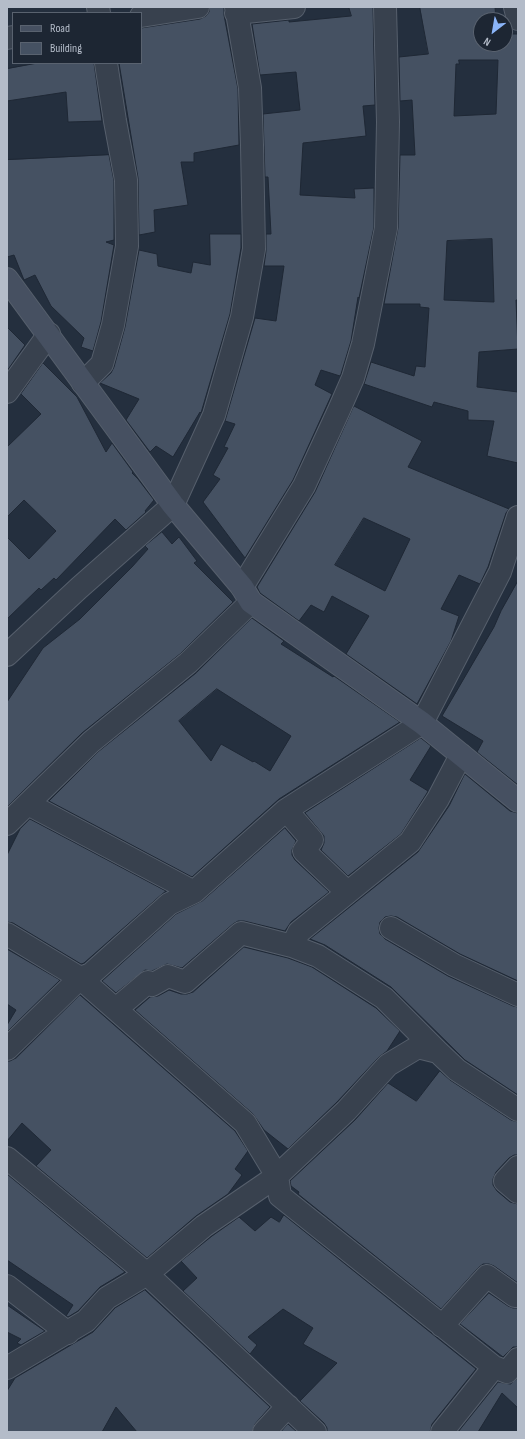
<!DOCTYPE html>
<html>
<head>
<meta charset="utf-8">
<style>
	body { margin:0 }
	#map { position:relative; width:525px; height:1439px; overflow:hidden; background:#242f3e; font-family:"Sofia Sans Condensed",sans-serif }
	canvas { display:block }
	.frame { position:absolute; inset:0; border:8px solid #b4bcc9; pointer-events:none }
	.legend { position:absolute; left:12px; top:12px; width:130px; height:52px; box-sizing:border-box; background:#1d2633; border:1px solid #59626f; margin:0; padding:5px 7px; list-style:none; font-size:12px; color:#b4bcc9 }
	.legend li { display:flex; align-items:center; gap:8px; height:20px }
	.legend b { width:20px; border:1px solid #59626f }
	.north { position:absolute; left:473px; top:12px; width:40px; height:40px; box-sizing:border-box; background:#1d2633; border:1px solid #59626f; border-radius:50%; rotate:211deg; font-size:11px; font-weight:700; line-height:16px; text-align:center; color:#b4bcc9 }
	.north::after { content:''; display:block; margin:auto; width:14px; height:18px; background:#8ab4f8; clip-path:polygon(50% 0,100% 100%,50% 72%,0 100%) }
</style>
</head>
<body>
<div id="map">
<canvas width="525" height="1439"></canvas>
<div class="frame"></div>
<ul class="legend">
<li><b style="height:5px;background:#465061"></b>Road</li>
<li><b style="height:11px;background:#455162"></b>Building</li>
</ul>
<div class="north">N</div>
</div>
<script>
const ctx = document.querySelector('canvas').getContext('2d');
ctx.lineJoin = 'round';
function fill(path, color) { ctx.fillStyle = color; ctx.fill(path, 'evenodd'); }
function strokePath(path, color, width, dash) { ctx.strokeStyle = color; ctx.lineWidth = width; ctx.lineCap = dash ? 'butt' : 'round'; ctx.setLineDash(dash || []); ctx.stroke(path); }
const building = new Path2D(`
	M 210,7 L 224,7 L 224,15 L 238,89 L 239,145 L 194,153 L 194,162 L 181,162 L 188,205 L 154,210 L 155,232 L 139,235 L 138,178 L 119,63 L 141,63 L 141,28 L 200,19 L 206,16 L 209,12 Z
	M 349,7 L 373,7 L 375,105 L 363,106 L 366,136 L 303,143 L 300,195 L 355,198 L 354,189 L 374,188 L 374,227 L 359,298 L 358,297 L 351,341 L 341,374 L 340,376 L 321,370 L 315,385 L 332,394 L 293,480 L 245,558 L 203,502 L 220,479 L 213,475 L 228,448 L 224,447 L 235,424 L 225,421 L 255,318 L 276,321 L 284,266 L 264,266 L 266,251 L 266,234 L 271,234 L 268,177 L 265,177 L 263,114 L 300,110 L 296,72 L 260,75 L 252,24 L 289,20 L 289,22 L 351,16 Z
	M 420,7 L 495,7 L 496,20 L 481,20 L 481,44 L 505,44 L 505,34 L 518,34 L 518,300 L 516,300 L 518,349 L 479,352 L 477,387 L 518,392 L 518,463 L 487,456 L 494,421 L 468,420 L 468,411 L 434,402 L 432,407 L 364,384 L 371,362 L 414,376 L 416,366 L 425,367 L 429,308 L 420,307 L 420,304 L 384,304 L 398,228 L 400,155 L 415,155 L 412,100 L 400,101 L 399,57 L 428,54 ZM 459,60 L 498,60 L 496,114 L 454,116 L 456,64 L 459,64 ZM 492,239 L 494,302 L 444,300 L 447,241 Z
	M 38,63 L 94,63 L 102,121 L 68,122 L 66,92 L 7,101 L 7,69 Z
	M 109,155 L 114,181 L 114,240 L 106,242 L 114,245 L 101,322 L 93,351 L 81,347 L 84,338 L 51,306 L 35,275 L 24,280 L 14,255 L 7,257 L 7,160 Z
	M 210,234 L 241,234 L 241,248 L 230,314 L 201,413 L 200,412 L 173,457 L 156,446 L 150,452 L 126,420 L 139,399 L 100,383 L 111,373 L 114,367 L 125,327 L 139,250 L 157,254 L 158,266 L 191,273 L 193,262 L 210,265 Z
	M 7,327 L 25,345 L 7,371 Z
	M 43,363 L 77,397 L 106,452 L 112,443 L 133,472 L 132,473 L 138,479 L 154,500 L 145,511 L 146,512 L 126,530 L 115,519 L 56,580 L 54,578 L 41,590 L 39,588 L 7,619 L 7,537 L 29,559 L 56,531 L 24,500 L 7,517 L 7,447 L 41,414 L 21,394 Z
	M 354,406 L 422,441 L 408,467 L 509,509 L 506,513 L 488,567 L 480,584 L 459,575 L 441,609 L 459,616 L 451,641 L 417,704 L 346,654 L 369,616 L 332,596 L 324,612 L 311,605 L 299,621 L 260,593 L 257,587 L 315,492 ZM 364,518 L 410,539 L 385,591 L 335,565 Z
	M 162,532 L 172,544 L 179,537 L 197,561 L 194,563 L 233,602 L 180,654 L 82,733 L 7,807 L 7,702 L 43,648 L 80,619 L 132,567 L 148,549 L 145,546 Z
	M 518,581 L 518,785 L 477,752 L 483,741 L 442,716 L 494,627 L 501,611 Z
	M 252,618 L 284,641 L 281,644 L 333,677 L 334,676 L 400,722 L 279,799 L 192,877 L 49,801 L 99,751 L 196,673 ZM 217,689 L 291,736 L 270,771 L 254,761 L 253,762 L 221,744 L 211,761 L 179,721 Z
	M 421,738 L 431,746 L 410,780 L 428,791 L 427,793 L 401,834 L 348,876 L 321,850 L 324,843 L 324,836 L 305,813 Z
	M 465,774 L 510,811 L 518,813 L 518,981 L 460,954 L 397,917 L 391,916 L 385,917 L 380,922 L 379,928 L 380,934 L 385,939 L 448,976 L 513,1006 L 518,1007 L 518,1095 L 465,1060 L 391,987 L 325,945 L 310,939 L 418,852 L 449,806 Z
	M 30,819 L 166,891 L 161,895 L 84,963 L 81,964 L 13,923 L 7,922 L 7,855 L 20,829 Z
	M 285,828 L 296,841 L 292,850 L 292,855 L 295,860 L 329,892 L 291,922 L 285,931 L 244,921 L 238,921 L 233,924 L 182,968 L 167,964 L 152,971 L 145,970 L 116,993 L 102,981 L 176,914 L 202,901 Z
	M 244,947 L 288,958 L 312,967 L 376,1008 L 400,1031 L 387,1051 L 379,1057 L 337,1102 L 288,1149 L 264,1130 L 253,1114 L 135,1010 L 150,997 L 158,996 L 169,990 L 181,994 L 187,994 L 193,992 Z
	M 7,949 L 60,980 L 7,1032 L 7,1025 L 16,1010 L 7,1004 Z
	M 80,995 L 235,1131 L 248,1151 L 235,1169 L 242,1175 L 228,1194 L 196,1216 L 147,1258 L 36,1166 L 51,1150 L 22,1123 L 7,1141 L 7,1061 L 10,1061 L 16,1058 Z
	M 440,1071 L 450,1080 L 511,1120 L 518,1122 L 518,1155 L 514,1155 L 509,1158 L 496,1172 L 493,1179 L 493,1185 L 497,1191 L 510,1202 L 518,1204 L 518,1283 L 494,1266 L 489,1264 L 483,1264 L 478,1268 L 441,1309 L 298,1194 L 299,1192 L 291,1186 L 290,1181 L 355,1120 L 388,1083 L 416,1101 Z
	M 7,1174 L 125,1272 L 100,1287 L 78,1311 L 68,1317 L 66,1316 L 73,1305 L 7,1260 Z
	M 284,1215 L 476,1369 L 432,1424 L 430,1432 L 327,1432 L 327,1428 L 324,1423 L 300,1401 L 337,1363 L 303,1344 L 313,1328 L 283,1309 L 248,1337 L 257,1345 L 250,1354 L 183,1291 L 197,1278 L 181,1261 L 212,1236 L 239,1217 L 255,1231 L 271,1217 L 279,1222 Z
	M 145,1290 L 270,1407 L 255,1424 L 252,1432 L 137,1432 L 116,1407 L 102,1432 L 7,1432 L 7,1391 L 15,1378 L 93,1332 L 115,1308 Z
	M 489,1293 L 508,1306 L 513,1308 L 518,1308 L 518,1347 L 513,1347 L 503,1357 L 460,1324 Z
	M 7,1305 L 45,1331 L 21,1345 L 17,1343 L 21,1339 L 7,1332 Z
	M 518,1378 L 518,1408 L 502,1393 L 478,1432 L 458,1432 L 498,1382 L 510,1384 Z
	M 288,1424 L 297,1432 L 281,1432 Z`);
fill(building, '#455162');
strokePath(building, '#1f2835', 1);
const street = new Path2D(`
	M 98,7 L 99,13
	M 515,7 L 518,19
	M 236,13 L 294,7
	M 141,16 L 198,7
	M 7,38 L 13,37
	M 83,383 L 102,364 L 113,325 L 127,246 L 126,180 L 115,121 L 106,63
	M 7,392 L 49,334
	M 242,587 L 304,486 L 339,410 L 353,378 L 363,344 L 386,228 L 388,122 L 385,7
	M 7,655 L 79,588 L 173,505 L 214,415 L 242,317 L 254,249 L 252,145 L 250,88 L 236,7
	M 28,804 L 194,892
	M 286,810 L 312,840 L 304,851 L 347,892
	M 7,824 L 91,742 L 188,663 L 251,602
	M 391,928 L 454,965 L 518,995
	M 7,934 L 80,978 L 245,1123 L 277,1176 L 280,1196 L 494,1367
	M 292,946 L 299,932 L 410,842 L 438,799 L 461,755
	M 116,1009 L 148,982 L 152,985 L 168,976 L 185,982 L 241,933 L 292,946 L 318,956 L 384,998 L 438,1052
	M 7,1049 L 80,978 L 91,974 L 169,904 L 194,892 L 286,810 L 422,723 L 500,572 L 518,517
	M 7,1158 L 147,1274 L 315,1432
	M 518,1167 L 505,1181 L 518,1192
	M 7,1286 L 68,1333
	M 442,1326 L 487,1276 L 515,1296 L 518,1295
	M 7,1368 L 86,1321 L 107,1298 L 147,1274 L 204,1226 L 277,1176 L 346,1111 L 388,1065 L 418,1047 L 438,1052 L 457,1070 L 518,1110
	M 264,1432 L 288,1406
	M 442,1432 L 494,1367 L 507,1372 L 518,1359`);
const secondary = new Path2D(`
	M 7,279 L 173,505 L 242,587 L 251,602 L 422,723 L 518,801`);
strokePath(street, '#565f6c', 24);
strokePath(secondary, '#565f6c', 24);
strokePath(street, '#38414e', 22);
strokePath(secondary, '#465061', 22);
</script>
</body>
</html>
